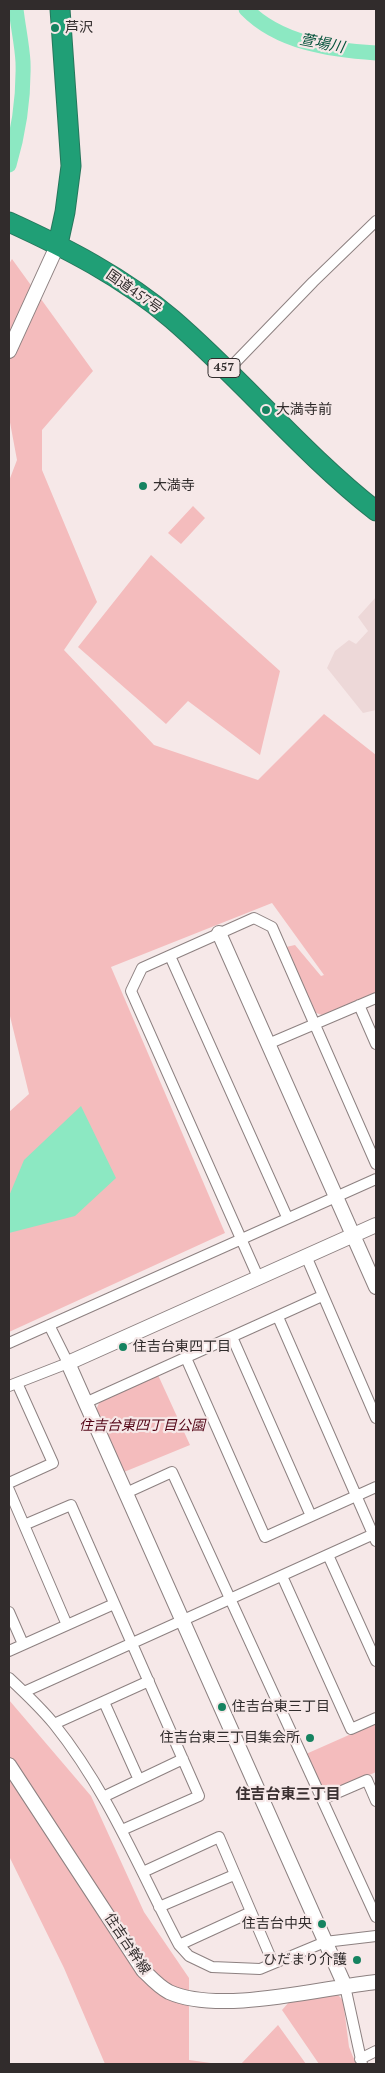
<!DOCTYPE html>
<html>
<head>
<meta charset="utf-8">
<style>
	body { margin:0 }
	#map { position:relative; width:385px; height:2073px; overflow:hidden; background:#f6e8e8; font-family:"PT Serif",serif }
	canvas { display:block }
	.frame { position:absolute; inset:0; border:10px solid #312c2c; pointer-events:none }
</style>
</head>
<body>
<div id="map">
<canvas width="385" height="2073"></canvas>
<div class="frame"></div>
</div>
<script>
const ctx = document.querySelector('canvas').getContext('2d');
ctx.lineJoin = 'round';
function fill(path, color) { ctx.fillStyle = color; ctx.fill(path, 'evenodd'); }
function strokePath(path, color, width, dash) { ctx.strokeStyle = color; ctx.lineWidth = width; ctx.lineCap = dash ? 'butt' : 'round'; ctx.setLineDash(dash || []); ctx.stroke(path); }
function drawText(font, color, halo, rows, align = 'center') {
  ctx.font = font + ' "PT Serif","Noto Sans JP",serif'; ctx.lineWidth = 4.5; ctx.setLineDash([]); ctx.textBaseline = 'middle'; ctx.strokeStyle = halo; ctx.fillStyle = color; for (const [text, x, y, turn = 0] of rows) {
    ctx.save(); ctx.translate(x, y); ctx.rotate((+turn || 0) * Math.PI / 180); ctx.textAlign = isNaN(turn) ? turn : align; if (halo) ctx.strokeText(text, 0, 0); ctx.fillText(text, 0, 0); ctx.restore();
  }
}
fill(new Path2D(`
	M 376,597 L 376,710 L 363,713 L 327,668 L 335,651 L 349,640 L 356,644 L 368,631 L 358,617 Z`), '#edd8d8');
fill(new Path2D(`
	M 12,259 L 93,371 L 42,430 L 42,470 L 97,602 L 64,650 L 154,745 L 258,780 L 324,714 L 376,755 L 376,994 L 324,1016 L 314,1012 L 286,947 L 295,945 L 321,976 L 324,975 L 272,903 L 111,967 L 225,1233 L 9,1332 L 9,1112 L 29,1094 L 9,1012 L 9,481 L 17,460 L 9,417 L 9,264 Z
	M 193,506 L 205,518 L 181,544 L 168,533 Z
	M 151,555 L 280,671 L 260,755 L 188,701 L 166,724 L 78,647 Z
	M 158,1375 L 190,1445 L 124,1472 L 96,1410 L 100,1401 Z
	M 9,1700 L 91,1796 L 144,1912 L 189,1978 L 189,2060 L 218,2064 L 105,2064 L 64,1968 L 9,1856 Z
	M 376,1723 L 376,1772 L 328,1794 L 323,1791 L 306,1754 Z
	M 338,1995 L 343,2000 L 349,2047 L 356,2064 L 319,2064 L 282,2010 L 290,2001 Z
	M 278,2025 L 306,2064 L 241,2064 Z`), '#f4bcbd');
fill(new Path2D(`
	M 81,1106 L 116,1178 L 75,1216 L 9,1233 L 9,1196 L 24,1160 Z`), '#8ce8c2');
strokePath(new Path2D(`
	M 246,9 C 279,43 331,50 376,53
	M 9,165 C 19,131 24,98 23,62 C 22,44 18,27 16,9`), '#8ce8c2', 15);
const street = new Path2D(`
	M 227,371 L 313,282 L 376,221
	M 170,956 L 287,1217
	M 359,1005 L 376,1044
	M 268,1044 L 376,998
	M 306,1256 L 376,1418
	M 258,1277 L 131,991 L 142,968 L 254,918 L 272,927 L 376,1164
	M 278,1317 L 376,1541
	M 232,1337 L 311,1516
	M 9,1343 L 376,1179
	M 186,1358 L 265,1537 L 376,1487
	M 9,1386 L 68,1363 L 49,1325
	M 85,1403 L 322,1296
	M 9,1483 L 53,1463 L 17,1383
	M 9,1490 L 67,1625
	M 126,1493 L 172,1472 L 376,1917
	M 24,1525 L 71,1505 L 199,1796 L 122,1830
	M 328,1555 L 376,1661
	M 282,1576 L 351,1729 L 376,1718
	M 9,1612 L 23,1644
	M 9,1651 L 114,1604
	M 9,1678 C 24,1692 41,1708 54,1724 C 108,1791 140,1871 179,1945 L 189,1956 L 212,1967 L 260,1969 L 325,1942 L 376,1936
	M 24,1692 L 376,1533
	M 104,1702 L 139,1780
	M 54,1724 L 149,1681
	M 103,1797 L 183,1759
	M 323,1799 L 367,1780 L 376,1801
	M 143,1872 L 219,1837 L 273,1963
	M 159,1907 L 234,1875
	M 179,1945 L 251,1912
	M 345,1986 L 362,2064
	M 360,2059 L 376,2051`);
const secondary = new Path2D(`
	M 9,351 L 58,244
	M 219,933 L 376,1287
	M 9,1765 L 143,1970 C 151,1978 159,1987 169,1992 C 221,2015 320,1988 376,1982
	M 345,1986 L 68,1363 L 376,1225`);
const highway = new Path2D(`
	M 9,222 C 66,248 123,277 172,319 C 243,380 302,453 376,511
	M 58,244 L 65,212 L 71,166 L 60,9`);
strokePath(street, '#8d8181', 12);
strokePath(secondary, '#8d8181', 16);
strokePath(highway, '#26775c', 21);
strokePath(street, '#fff', 10);
strokePath(secondary, '#fff', 14);
strokePath(highway, '#209f76', 19);
for (const [x, y, r, color] of [
	[55,28,5,"#158360"],
	[266,410,5,"#158360"],
	[143,486,5,"#158360"],
	[123,1347,5,"#158360"],
	[222,1707,5,"#158360"],
	[310,1738,5,"#158360"],
	[322,1924,5,"#158360"],
	[357,1960,5,"#158360"]
]) { const dot = new Path2D(); dot.arc(x, y, r, 0, 2 * Math.PI); ctx.fillStyle = color; ctx.fill(dot); strokePath(dot, '#f6e8e8', 2); }
for (const [x, y, w] of [
	[224,368,32]
]) { const box = new Path2D(); box.roundRect(x - w / 2, y - 9.5, w, 19, 4); ctx.fillStyle = '#f6e8e8'; ctx.fill(box); strokePath(box, '#312c2c', 1); }
drawText('bold 12px', '#312c2c', null, [
	["457",224,368]
]);
drawText('14px', '#312c2c', '#f6e8e8', [
	["芦沢",65,28],
	["大満寺前",276,410],
	["大満寺",153,486],
	["住吉台東四丁目",133,1347],
	["住吉台東三丁目",232,1707],
	["住吉台東三丁目集会所",300,1738,"right"],
	["住吉台中央",312,1924,"right"],
	["ひだまり介護",347,1960,"right"]
], 'left');
drawText('14px', '#312c2c', '#f6e8e8', [
	["国道457号",134,292,35],
	["住吉台幹線",127,1944,56]
]);
drawText('italic 14px', '#530516', '#f6e8e8', [
	["住吉台東四丁目公園",142,1426]
]);
drawText('italic 15px', '#04533b', '#f6e8e8', [
	["萱場川",322,44,11]
]);
drawText('bold 15px', '#3b3132', '#f6e8e8', [
	["住吉台東三丁目",288,1795]
]);
</script>
</body>
</html>
